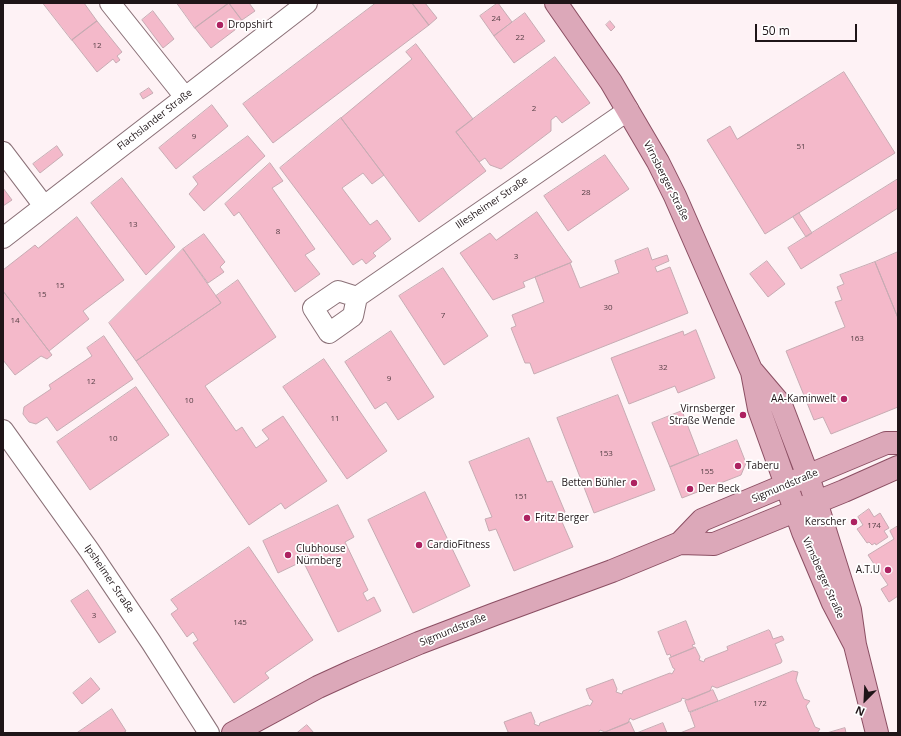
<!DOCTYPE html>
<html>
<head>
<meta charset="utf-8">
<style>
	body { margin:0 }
	#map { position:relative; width:901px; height:736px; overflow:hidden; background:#fef2f5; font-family:"Open Sans",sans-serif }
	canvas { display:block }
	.frame { position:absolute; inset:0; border:4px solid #1f1518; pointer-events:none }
	.north { position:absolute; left:845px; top:680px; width:40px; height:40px; -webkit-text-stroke:3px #fff; paint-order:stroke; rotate:204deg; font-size:11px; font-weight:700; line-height:16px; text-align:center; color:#1f1518 }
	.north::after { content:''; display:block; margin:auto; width:14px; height:18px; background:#1f1518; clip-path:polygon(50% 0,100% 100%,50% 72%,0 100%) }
	.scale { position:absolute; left:755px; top:24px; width:102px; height:18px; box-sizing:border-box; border:2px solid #1f1518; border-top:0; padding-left:5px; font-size:12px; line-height:14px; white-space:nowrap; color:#1f1518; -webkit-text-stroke:3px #fff; paint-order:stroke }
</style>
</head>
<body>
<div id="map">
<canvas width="901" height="736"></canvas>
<div class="frame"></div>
<div class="north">N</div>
<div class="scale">50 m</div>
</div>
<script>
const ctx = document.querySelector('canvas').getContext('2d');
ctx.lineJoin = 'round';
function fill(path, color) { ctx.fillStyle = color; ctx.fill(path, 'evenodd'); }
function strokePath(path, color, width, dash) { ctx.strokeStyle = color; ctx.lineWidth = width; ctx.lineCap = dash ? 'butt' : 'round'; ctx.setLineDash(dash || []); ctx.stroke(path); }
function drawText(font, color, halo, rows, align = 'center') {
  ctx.font = font + ' "Open Sans",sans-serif'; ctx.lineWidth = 3.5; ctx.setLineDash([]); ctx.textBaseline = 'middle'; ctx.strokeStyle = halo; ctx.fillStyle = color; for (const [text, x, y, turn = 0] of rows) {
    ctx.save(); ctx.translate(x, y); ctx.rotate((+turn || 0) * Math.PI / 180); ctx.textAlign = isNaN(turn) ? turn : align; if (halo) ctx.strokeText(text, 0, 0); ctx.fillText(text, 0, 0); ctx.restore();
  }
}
const building = new Path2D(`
	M 43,3 L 84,3 L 97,21 L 72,40 Z
	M 177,3 L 229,3 L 195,28 Z
	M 229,3 L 249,3 L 255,11 L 242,20 Z
	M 229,3 L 244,23 L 211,48 L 195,28 Z
	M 376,3 L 412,3 L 429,25 L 273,143 L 243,104 Z
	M 412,3 L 425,3 L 437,18 L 429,25 Z
	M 498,3 L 512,22 L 494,36 L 480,16 Z
	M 153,11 L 174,39 L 163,48 L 142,20 Z
	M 525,13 L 545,41 L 514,63 L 494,36 Z
	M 97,21 L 122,52 L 117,56 L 120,60 L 116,63 L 113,59 L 97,72 L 72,40 Z
	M 610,21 L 615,27 L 611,31 L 606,25 Z
	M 416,44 L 473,119 L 456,132 L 486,171 L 419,222 L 341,118 L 412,59 L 406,52 Z
	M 555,57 L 590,103 L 562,123 L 556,116 L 551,120 L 551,131 L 501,169 L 490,165 L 485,158 L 479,162 L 456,132 Z
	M 844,72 L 895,153 L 765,234 L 707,140 L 730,126 L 737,139 Z
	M 149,88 L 153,93 L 143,99 L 140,94 Z
	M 212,105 L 228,126 L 176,169 L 159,148 Z
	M 341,118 L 384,175 L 372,184 L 363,173 L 342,188 L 370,225 L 377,220 L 391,239 L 373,253 L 376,256 L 366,264 L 362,259 L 353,265 L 280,168 Z
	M 248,136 L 265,156 L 204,211 L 189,194 L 198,184 L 193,177 Z
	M 57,146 L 63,155 L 40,173 L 33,164 Z
	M 605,155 L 629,189 L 568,231 L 544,196 Z
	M 270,163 L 283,181 L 272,188 L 315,249 L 305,255 L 320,274 L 295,292 L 239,212 L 234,216 L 225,204 Z
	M 122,178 L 175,247 L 146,275 L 91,203 Z
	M 898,179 L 898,208 L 801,269 L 788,248 Z
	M 3,188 L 12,200 L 3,206 Z
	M 537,212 L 572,262 L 523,282 L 525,287 L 493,300 L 460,253 L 490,233 L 496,240 Z
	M 799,213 L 812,233 L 806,237 L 793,217 Z
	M 77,217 L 124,280 L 83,311 L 89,319 L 49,351 L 3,291 L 3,270 L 35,245 L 38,248 Z
	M 204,234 L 225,262 L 220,267 L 224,272 L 208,283 L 183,249 Z
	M 648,248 L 652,260 L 667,255 L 669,261 L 655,267 L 657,272 L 670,267 L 688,313 L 534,374 L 530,363 L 525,363 L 511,328 L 516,326 L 512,315 L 544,302 L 535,277 L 570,263 L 580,288 L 619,273 L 615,261 Z
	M 183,249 L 221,303 L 136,361 L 109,323 Z
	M 898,252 L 898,318 L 875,262 Z
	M 767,261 L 785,284 L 768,297 L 750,274 Z
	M 875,262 L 898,318 L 898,407 L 831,434 L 823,417 L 814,420 L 786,351 L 845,327 L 835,302 L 842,300 L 837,287 L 844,284 L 840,275 Z
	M 443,268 L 488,336 L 444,365 L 399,296 Z
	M 238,280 L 276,337 L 205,386 L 236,431 L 242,427 L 256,448 L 269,439 L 262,430 L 283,416 L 327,481 L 285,509 L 281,503 L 249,525 L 136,361 L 221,303 L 216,296 Z
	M 3,291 L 52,355 L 47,359 L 41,356 L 15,375 L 3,360 Z
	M 696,330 L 715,378 L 678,393 L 675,386 L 629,404 L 611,358 L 683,331 L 684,335 Z
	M 391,331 L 434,397 L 398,420 L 386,402 L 375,409 L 345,362 Z
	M 104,336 L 133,379 L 57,431 L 47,417 L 36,424 L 29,422 L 23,414 L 24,407 L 51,389 L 49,385 L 92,356 L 87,348 Z
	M 324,359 L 387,451 L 347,479 L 283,387 Z
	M 136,387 L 169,435 L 90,490 L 57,442 Z
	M 618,395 L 655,490 L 594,513 L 557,418 Z
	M 682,411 L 699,455 L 670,467 L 652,423 Z
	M 529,438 L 547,482 L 552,481 L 565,512 L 559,515 L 573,547 L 514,571 L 496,529 L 489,531 L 485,519 L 492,517 L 469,462 Z
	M 737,440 L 746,463 L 741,475 L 682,498 L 670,467 Z
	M 425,492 L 470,586 L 413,613 L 368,520 Z
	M 338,505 L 354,537 L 345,542 L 368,590 L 363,593 L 367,601 L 374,597 L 381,611 L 338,632 L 303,561 L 278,573 L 263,541 Z
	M 869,509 L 874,517 L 880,513 L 889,528 L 884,531 L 888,537 L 876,545 L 875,543 L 872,545 L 869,542 L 867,543 L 857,529 L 863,525 L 858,517 Z
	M 898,526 L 898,596 L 889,602 L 881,589 L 888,585 L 868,555 L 894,539 L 890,531 Z
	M 249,547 L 313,640 L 265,673 L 269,678 L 234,703 L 193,643 L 198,640 L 193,632 L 187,637 L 171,614 L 178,609 L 171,600 Z
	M 88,590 L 116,632 L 99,643 L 71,601 Z
	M 686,621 L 695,644 L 692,645 L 694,648 L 671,657 L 670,654 L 667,655 L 658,632 Z
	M 769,630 L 770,631 L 773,639 L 782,636 L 784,640 L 775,644 L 782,661 L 781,663 L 717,688 L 712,686 L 710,691 L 688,700 L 682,698 L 681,701 L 633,720 L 630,718 L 628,723 L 605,732 L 600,730 L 598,733 L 510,733 L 508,732 L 504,722 L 531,712 L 535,722 L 534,724 L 539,726 L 540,723 L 588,705 L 590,706 L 593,701 L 590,699 L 586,689 L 613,679 L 617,689 L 616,692 L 622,694 L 623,691 L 670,673 L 672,674 L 675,669 L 673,668 L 669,658 L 695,647 L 700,657 L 699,660 L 704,662 L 705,659 L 728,650 L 727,647 Z
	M 793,671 L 798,672 L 796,680 L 804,699 L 810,701 L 806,706 L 815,727 L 820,729 L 817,733 L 680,733 L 695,727 L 690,713 Z
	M 91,678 L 100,689 L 82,704 L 73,693 Z
	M 713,690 L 718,701 L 689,712 L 685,701 Z
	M 112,709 L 126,731 L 123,733 L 77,733 Z
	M 630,722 L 635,733 L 603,733 Z
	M 663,723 L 667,733 L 637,733 Z
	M 307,725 L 314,733 L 297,733 Z
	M 845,728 L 846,733 L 827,733 Z`);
fill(building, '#f4b9ca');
strokePath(building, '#c7abb3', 1);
const minor = new Path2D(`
	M 110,3 L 185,97
	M 3,152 L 44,206
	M 3,238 L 307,3
	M 357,297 L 353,316 L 329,333 L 313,308 L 338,291 L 357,297 L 620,116 L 628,109
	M 3,430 L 89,550 L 151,642 L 209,733`);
const major = new Path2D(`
	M 556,3 L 611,82 L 658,162 L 675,196 L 752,372 L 759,409 L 803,532 L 833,603 L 855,645
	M 753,372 L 781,405 L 808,476 L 850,610 L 855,645 L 877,733
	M 680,543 L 702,520 L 886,443 L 898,443
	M 233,733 L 318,687 L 353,671 L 419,643 L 495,614 L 612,571 L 680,543 L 714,544 L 844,491 L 898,467`);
strokePath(minor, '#8a7077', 22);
strokePath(major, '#8b4f63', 24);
strokePath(minor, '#fff', 20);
strokePath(major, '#dca8b9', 22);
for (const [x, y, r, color] of [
	[220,25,4,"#ad2261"],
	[844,399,4,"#ad2261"],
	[743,415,4,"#ad2261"],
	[738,466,4,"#ad2261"],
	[634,483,4,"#ad2261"],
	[690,489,4,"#ad2261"],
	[527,518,4,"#ad2261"],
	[854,522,4,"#ad2261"],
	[419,545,4,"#ad2261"],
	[288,555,4,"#ad2261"],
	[888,570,4,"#ad2261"]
]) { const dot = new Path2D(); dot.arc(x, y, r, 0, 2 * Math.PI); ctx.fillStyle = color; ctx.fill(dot); strokePath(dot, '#fff', 1.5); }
drawText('8px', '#543e44', null, [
	["24",496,19],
	["22",520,38],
	["12",97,46],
	["2",534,109],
	["9",194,137],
	["51",801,147],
	["28",586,193],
	["13",133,225],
	["8",278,232],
	["3",516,257],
	["15",60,286],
	["15",42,295],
	["30",608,308],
	["7",443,316],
	["14",15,321],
	["163",857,339],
	["32",663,368],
	["9",389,379],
	["12",91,382],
	["10",189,401],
	["11",335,419],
	["10",113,439],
	["153",606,454],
	["155",707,472],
	["151",521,497],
	["174",874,526],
	["3",94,616],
	["145",240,623],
	["172",760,704]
]);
drawText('10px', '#1f1518', '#fff', [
	["Dropshirt",228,25],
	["AA-Kaminwelt",836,399,"right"],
	["Virnsberger",735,409,"right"],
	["Straße Wende",735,421,"right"],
	["Taberu",746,466],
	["Betten Bühler",626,483,"right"],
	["Der Beck",698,489],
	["Fritz Berger",535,518],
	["Kerscher",846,522,"right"],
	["CardioFitness",427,545],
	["Clubhouse",296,549],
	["Nürnberg",296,561],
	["A.T.U",880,570,"right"]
], 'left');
drawText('10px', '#1f1518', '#fff', [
	["Flachslander Straße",155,120,-38],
	["Virnsberger Straße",666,181,63],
	["Illesheimer Straße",492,203,-34],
	["Sigmundstraße",785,486,-23],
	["Virnsberger Straße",823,578,66],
	["Ipsheimer Straße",109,579,56],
	["Sigmundstraße",453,630,-22]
]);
</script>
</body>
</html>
